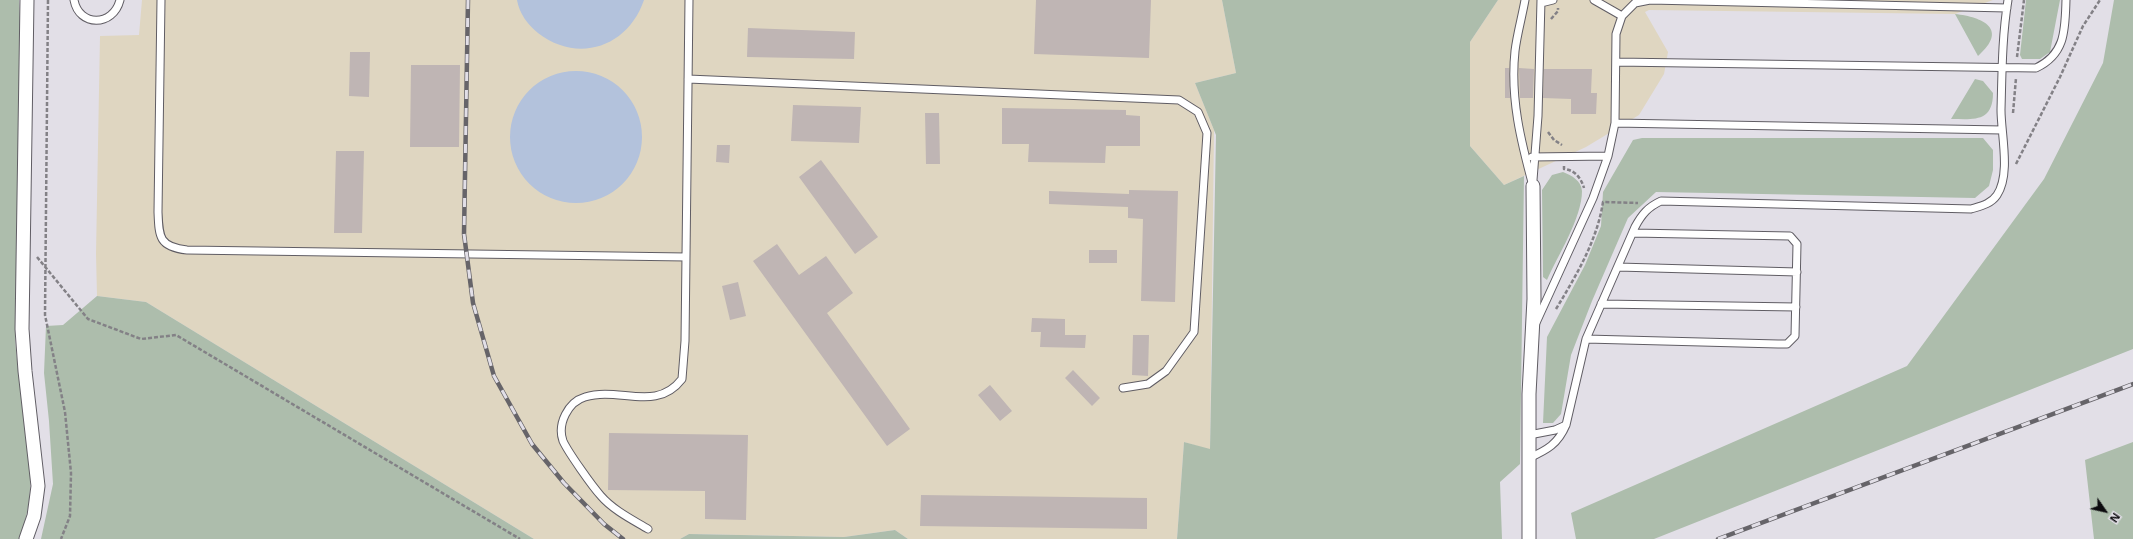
<!DOCTYPE html>
<html>
<head>
<meta charset="utf-8">
<style>
	body { margin:0 }
	#map { position:relative; width:2133px; height:539px; overflow:hidden; background:#e2dfe7; font-family:"Open Sans",sans-serif }
	canvas { display:block }
	.north { position:absolute; left:2085px; top:491px; width:40px; height:40px; -webkit-text-stroke:3px #e2dfe7; paint-order:stroke; rotate:124deg; font-size:11px; font-weight:700; line-height:16px; text-align:center; color:#0c0b0e }
	.north::after { content:''; display:block; margin:auto; width:14px; height:18px; background:#0c0b0e; clip-path:polygon(50% 0,100% 100%,50% 72%,0 100%) }
</style>
</head>
<body>
<div id="map">
<canvas width="2133" height="539"></canvas>
<div class="north">N</div>
</div>
<script>
const ctx = document.querySelector('canvas').getContext('2d');
ctx.lineJoin = 'round';
function fill(path, color) { ctx.fillStyle = color; ctx.fill(path, 'evenodd'); }
function strokePath(path, color, width, dash) { ctx.strokeStyle = color; ctx.lineWidth = width; ctx.lineCap = dash ? 'butt' : 'round'; ctx.setLineDash(dash || []); ctx.stroke(path); }
fill(new Path2D(`
	M 142,0 L 1222,0 L 1236,73 L 1195,83 L 1214,130 L 1210,450 L 1184,442 L 1177,539 L 908,539 L 895,530 L 844,537 L 689,534 L 680,539 L 534,539 L 146,302 L 97,296 L 96,254 L 100,36 L 139,35 Z
	M 1498,0 L 1993,0 L 1955,14 L 1649,10 L 1645,12 L 1668,52 L 1664,74 L 1639,115 L 1586,147 L 1504,185 L 1470,146 L 1470,42 Z`), '#dfd6c1');
fill(new Path2D(`
	M 0,0 L 19,0 L 20,21 L 15,336 C 18,402 46,475 19,539 L 0,539 Z
	M 1222,0 L 1498,0 L 1470,42 L 1470,146 L 1504,185 L 1524,176 L 1520,464 L 1500,482 L 1502,539 L 1177,539 L 1184,442 L 1210,449 L 1216,135 L 1195,83 L 1236,73 Z
	M 2026,0 L 2060,0 L 2050,52 L 2040,59 L 2022,59 L 2020,55 Z
	M 2114,0 L 2133,0 L 2133,349 L 1654,539 L 1576,539 L 1571,513 L 1907,366 L 2044,179 L 2103,63 Z
	M 1955,14 C 1983,17 2009,29 1978,56 Z
	M 1975,79 L 1983,81 L 1993,93 C 1993,123 1973,119 1951,119 Z
	M 1642,138 L 1983,138 L 1993,150 L 1993,170 L 1989,186 L 1975,198 L 1656,192 L 1628,218 L 1592,301 L 1571,355 L 1561,414 L 1553,423 L 1543,423 L 1547,337 L 1585,265 L 1601,226 L 1603,192 L 1633,140 Z
	M 1563,172 C 1572,176 1581,180 1582,191 C 1582,218 1558,255 1547,280 L 1543,277 L 1542,190 L 1552,175 Z
	M 97,296 L 146,302 L 534,539 L 41,539 L 53,484 L 49,421 L 44,373 L 46,326 L 63,325 Z
	M 2133,442 L 2133,539 L 2094,539 L 2085,460 Z
	M 895,530 L 908,539 L 680,539 L 689,534 L 844,537 Z`), '#adbdac');
fill(new Path2D(`
	M 517,0 L 644,0 C 628,47 578,64 538,33 C 528,25 519,13 517,0 Z
	M510 137a66 66 0 1 1 132 0a66 66 0 1 1-132 0Z`), '#b3c2dc');
fill(new Path2D(`
	M 1036,0 L 1151,0 L 1149,58 L 1034,54 Z
	M 748,28 L 855,32 L 854,59 L 747,57 Z
	M 350,52 L 370,52 L 369,97 L 349,96 Z
	M 411,65 L 460,65 L 459,147 L 410,147 Z
	M 1505,68 L 1509,68 L 1510,98 L 1505,98 Z
	M 1519,68 L 1534,69 L 1533,98 L 1520,98 Z
	M 1544,69 L 1592,69 L 1591,93 L 1597,93 L 1596,114 L 1571,114 L 1571,99 L 1543,98 Z
	M 793,105 L 861,107 L 859,143 L 791,141 Z
	M 1002,108 L 1126,110 L 1126,115 L 1140,116 L 1140,146 L 1106,146 L 1105,163 L 1028,162 L 1029,144 L 1002,144 Z
	M 925,113 L 939,113 L 940,164 L 926,164 Z
	M 717,145 L 730,145 L 729,163 L 716,162 Z
	M 336,151 L 364,151 L 362,233 L 334,233 Z
	M 821,160 L 878,237 L 855,254 L 799,177 Z
	M 1129,190 L 1178,191 L 1175,302 L 1141,301 L 1143,219 L 1128,218 L 1128,207 L 1049,204 L 1049,191 L 1129,194 Z
	M 777,244 L 799,275 L 826,256 L 853,293 L 827,313 L 910,429 L 887,446 L 753,261 Z
	M 1089,250 L 1117,250 L 1117,263 L 1089,263 Z
	M 738,282 L 746,316 L 730,320 L 722,286 Z
	M 1032,318 L 1065,319 L 1065,335 L 1086,335 L 1085,348 L 1040,347 L 1041,332 L 1031,332 Z
	M 1133,335 L 1149,335 L 1148,376 L 1132,375 Z
	M 1073,370 L 1100,398 L 1092,406 L 1065,378 Z
	M 990,385 L 1012,411 L 1000,421 L 978,395 Z
	M 609,433 L 748,435 L 746,520 L 705,519 L 705,491 L 608,490 Z
	M 921,495 L 1147,498 L 1147,529 L 920,526 Z`), '#bfb5b4');
const service = new Path2D(`
	M 74,0 C 79,27 113,27 120,0
	M 161,0 L 158,212 C 159,237 159,247 187,250 L 686,257
	M 1525,0 C 1522,17 1517,34 1515,51 C 1510,98 1521,142 1533,186
	M 1594,0 L 1622,16
	M 1541,3 L 1553,0
	M 1616,62 L 2036,68 C 2066,54 2065,29 2066,0
	M 688,79 L 1179,100 L 1198,112 L 1207,133 L 1194,332 L 1166,371 L 1148,384 L 1123,388
	M 1615,123 L 2002,130
	M 1532,157 L 1608,156
	M 1533,180 L 1538,116 L 1541,0
	M 1618,267 L 1797,272
	M 1601,304 L 1796,307
	M 1535,325 L 1593,198 L 1608,156 L 1615,123 L 1616,34 L 1622,16 L 1635,3 L 1650,0 L 2007,8
	M 1586,339 L 1778,344 L 1787,344 L 1795,336 L 1797,244 L 1790,236 L 1633,233
	M 1529,435 L 1555,430 L 1566,425
	M 1529,458 C 1547,450 1558,444 1566,425 L 1586,339 L 1635,227 C 1642,214 1648,207 1661,201 L 1971,209 C 1981,206 1991,204 1997,195 C 2011,174 2001,134 2001,110 C 2002,74 2002,36 2008,0
	M 648,529 C 633,520 613,510 601,496 C 592,486 568,452 563,441 C 557,424 568,402 585,397 C 619,386 656,413 682,379 L 685,341 L 689,0`);
const minor = new Path2D(`
	M 26,539 L 34,516 L 38,486 L 25,371 L 22,329 L 27,0
	M 1529,539 L 1529,394 L 1534,299 L 1533,186`);
strokePath(service, '#605d64', 9);
strokePath(minor, '#605d64', 15);
strokePath(new Path2D(`
	M 48,0 L 45,315 L 65,412 L 71,473 L 70,516 L 61,539
	M 1551,19 L 1558,11 L 1558,8
	M 2017,57 L 2024,0
	M 2013,113 L 2016,78
	M 1548,132 L 1554,140 L 1562,145
	M 2016,164 L 2060,77 L 2083,26 L 2100,0
	M 1564,166 L 1564,169 C 1575,170 1581,178 1584,188
	M 37,257 L 88,319 L 141,339 L 176,335 L 520,539
	M 1556,309 C 1576,276 1597,241 1603,202 L 1638,203`), '#838186', 2.5, [4, 2]);
strokePath(service, '#fff', 7);
strokePath(minor, '#fff', 13);
const rail = new Path2D(`
	M 468,0 L 464,234 L 473,303 L 494,376 L 532,444 L 564,483 L 604,524 L 623,539
	M 1718,539 L 2133,384`);
strokePath(rail, '#666469', 4.5);
strokePath(rail, '#e2dfe7', 3, [9]);
</script>
</body>
</html>
